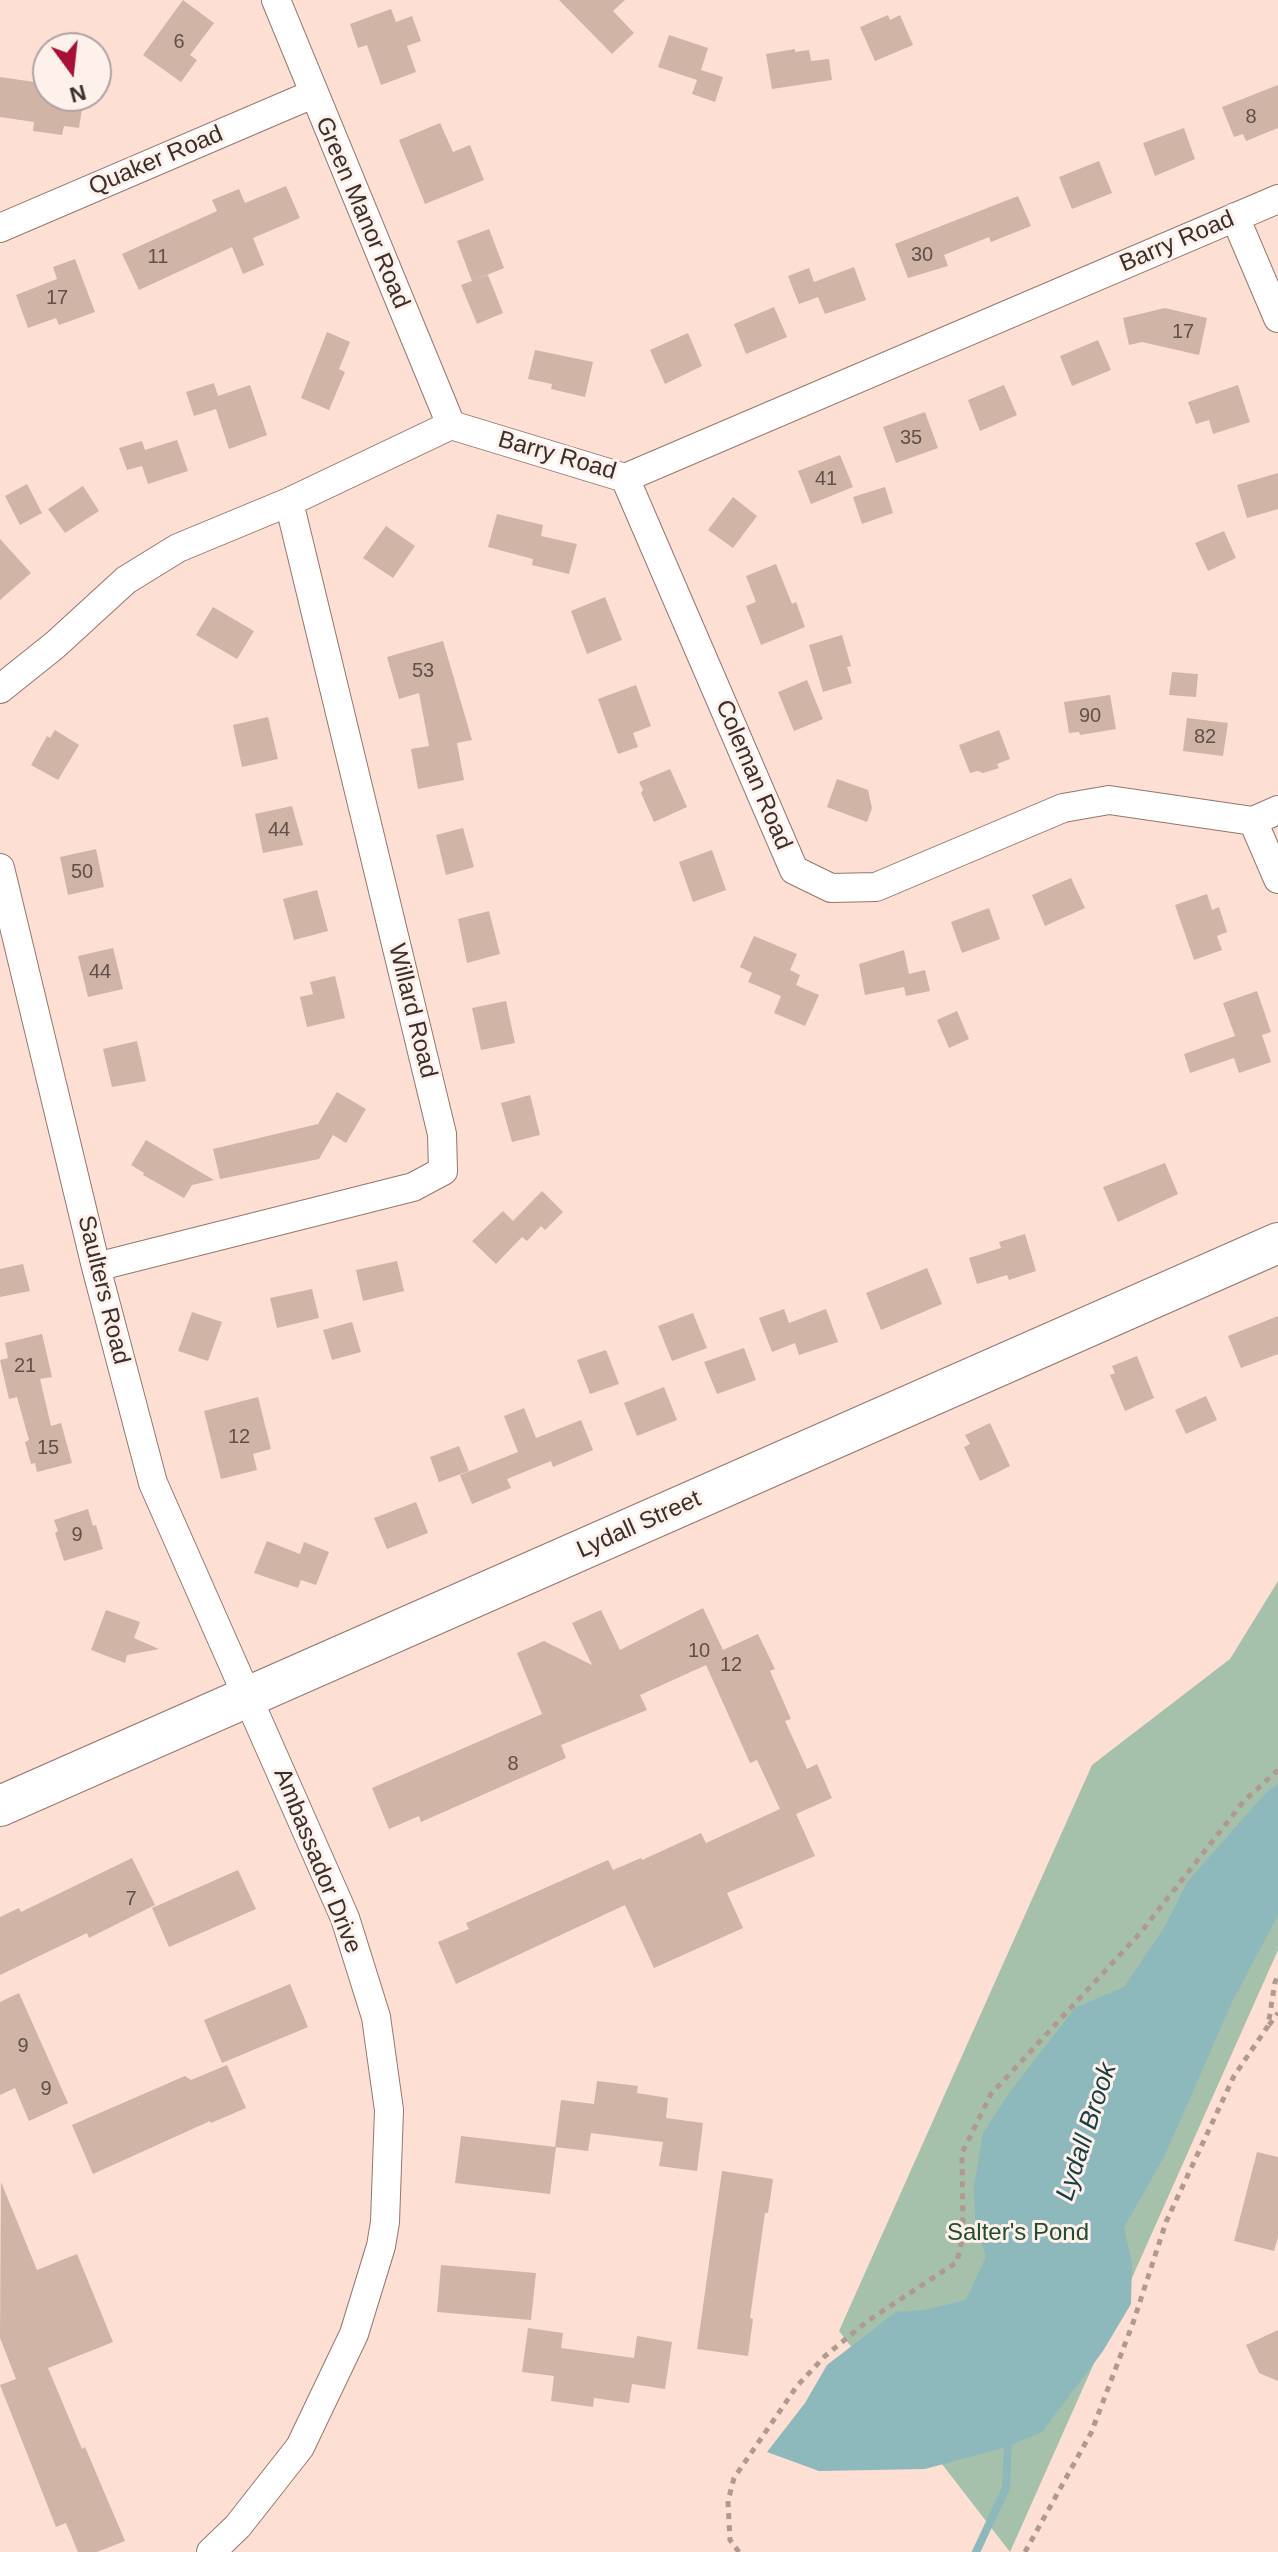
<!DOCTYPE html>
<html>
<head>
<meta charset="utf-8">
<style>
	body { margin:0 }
	#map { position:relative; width:1278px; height:2552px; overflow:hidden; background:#fedfd4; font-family:Arial,sans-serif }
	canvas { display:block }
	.north { position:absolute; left:32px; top:32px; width:80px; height:80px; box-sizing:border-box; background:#fef1ec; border:2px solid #b0a39f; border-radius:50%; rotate:165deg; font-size:22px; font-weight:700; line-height:32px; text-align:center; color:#3b2f2b }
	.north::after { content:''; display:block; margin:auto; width:28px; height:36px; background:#a70f36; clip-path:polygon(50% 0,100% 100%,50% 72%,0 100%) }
</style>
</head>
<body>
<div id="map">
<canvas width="1278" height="2552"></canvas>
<div class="north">N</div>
</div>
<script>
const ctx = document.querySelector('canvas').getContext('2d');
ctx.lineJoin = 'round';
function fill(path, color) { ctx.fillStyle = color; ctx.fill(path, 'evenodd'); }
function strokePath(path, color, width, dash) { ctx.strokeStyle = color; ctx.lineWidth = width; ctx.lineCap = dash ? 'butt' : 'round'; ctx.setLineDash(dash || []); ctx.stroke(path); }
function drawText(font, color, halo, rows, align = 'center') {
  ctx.font = font + ' Arial,sans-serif'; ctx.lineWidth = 6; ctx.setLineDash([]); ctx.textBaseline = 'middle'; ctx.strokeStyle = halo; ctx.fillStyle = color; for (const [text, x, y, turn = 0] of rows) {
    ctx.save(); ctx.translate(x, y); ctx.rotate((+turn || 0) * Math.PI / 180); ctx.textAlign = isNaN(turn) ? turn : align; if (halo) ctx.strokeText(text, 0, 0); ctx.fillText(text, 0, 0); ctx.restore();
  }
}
fill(new Path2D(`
	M 1278,1581 L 1278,1950 L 1010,2552 L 839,2331 L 1092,1765 L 1230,1659 Z`), '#a5c0ab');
fill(new Path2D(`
	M 1278,1784 L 1278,1915 L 1232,2002 L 1164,2157 L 1124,2227 L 1132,2264 L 1131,2304 L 1103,2351 L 1042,2432 L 1006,2447 L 925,2469 L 819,2471 L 767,2452 L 805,2403 L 827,2365 L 896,2312 L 924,2310 L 966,2300 L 986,2257 L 975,2219 L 974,2187 L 983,2133 L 1010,2092 L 1075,2008 L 1124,1987 L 1164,1928 L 1188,1881 L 1265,1794 Z`), '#8db8bc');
strokePath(new Path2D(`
	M 976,2552 L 1006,2488 L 1008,2440`), '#8db8bc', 8);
fill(new Path2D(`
	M 183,0 L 214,23 L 190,55 L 197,60 L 181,82 L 143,55 Z
	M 559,0 L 625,0 L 613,11 L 634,33 L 612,54 Z
	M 391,9 L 396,22 L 412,16 L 421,41 L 407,46 L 416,72 L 381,85 L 367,45 L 358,48 L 350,24 Z
	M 888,15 L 890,20 L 900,15 L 913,45 L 875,61 L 860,27 Z
	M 669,35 L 708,48 L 701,70 L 723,77 L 715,102 L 692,94 L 697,80 L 658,67 Z
	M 795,49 L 795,52 L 809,50 L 811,61 L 829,59 L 832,80 L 772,89 L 766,54 Z
	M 0,77 L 48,84 L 48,96 L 84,96 L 79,128 L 64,126 L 62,135 L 33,131 L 34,122 L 0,117 Z
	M 1278,85 L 1278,128 L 1246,141 L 1243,134 L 1234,137 L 1222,107 Z
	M 440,123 L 453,152 L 470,145 L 484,180 L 425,204 L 399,140 Z
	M 1184,128 L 1195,159 L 1155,176 L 1143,143 Z
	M 1099,161 L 1112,193 L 1072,209 L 1059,177 Z
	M 286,186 L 300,218 L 253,238 L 264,265 L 243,274 L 232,247 L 139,290 L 122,254 L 217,211 L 212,200 L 239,189 L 245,203 Z
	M 1018,196 L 1031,226 L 991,242 L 989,237 L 944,255 L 948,266 L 908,278 L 895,244 Z
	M 489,229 L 504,268 L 472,281 L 457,241 Z
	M 75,259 L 95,312 L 59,325 L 56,318 L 28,328 L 16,295 L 57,279 L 53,267 Z
	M 854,267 L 866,300 L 825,314 L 818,297 L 799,304 L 788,276 L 809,268 L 814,282 Z
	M 488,275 L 503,313 L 477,324 L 461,285 Z
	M 774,307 L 787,337 L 746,354 L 734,324 Z
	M 1165,308 L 1207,318 L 1199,355 L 1142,342 L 1129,345 L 1123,318 Z
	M 327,332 L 350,342 L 339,369 L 345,372 L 329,410 L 301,398 Z
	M 688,333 L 702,366 L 665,384 L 650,350 Z
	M 1098,340 L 1111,370 L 1072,386 L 1060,356 Z
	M 535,350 L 593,362 L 585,397 L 551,389 L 552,384 L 528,379 Z
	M 214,383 L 218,396 L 250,385 L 267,435 L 229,449 L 216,409 L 194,416 L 186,392 Z
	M 1004,385 L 1017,415 L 980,431 L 968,400 Z
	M 1238,385 L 1250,422 L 1213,434 L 1209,420 L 1196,424 L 1188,402 Z
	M 925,412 L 938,448 L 896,463 L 883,427 Z
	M 177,440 L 188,471 L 148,484 L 142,466 L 127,470 L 119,448 L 142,441 L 145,450 Z
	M 840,455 L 853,487 L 811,504 L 798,471 Z
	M 1278,473 L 1278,509 L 1247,518 L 1237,485 Z
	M 27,484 L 42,513 L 20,525 L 5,496 Z
	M 83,486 L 99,511 L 65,533 L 48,509 Z
	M 885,487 L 893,513 L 862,524 L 853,497 Z
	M 733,497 L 757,516 L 733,548 L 708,530 Z
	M 497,514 L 543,525 L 541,536 L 577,544 L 569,574 L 532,565 L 533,559 L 488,547 Z
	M 386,526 L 415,546 L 393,578 L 363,558 Z
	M 1224,531 L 1236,558 L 1208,571 L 1195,543 Z
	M 0,539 L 31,573 L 0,600 Z
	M 776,564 L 792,604 L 796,602 L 805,627 L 761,645 L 746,606 L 756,602 L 746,576 Z
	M 605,597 L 622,640 L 587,654 L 571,611 Z
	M 213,607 L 254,631 L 237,659 L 196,635 Z
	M 842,635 L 851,666 L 847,667 L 852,683 L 823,692 L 809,645 Z
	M 443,641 L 472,740 L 457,743 L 464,780 L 418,789 L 411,749 L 429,746 L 419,693 L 399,699 L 387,657 Z
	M 1172,672 L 1198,674 L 1196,697 L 1169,695 Z
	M 807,680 L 823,719 L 794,731 L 778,692 Z
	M 636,685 L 651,726 L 633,733 L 638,747 L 618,754 L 598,699 Z
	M 1110,695 L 1116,729 L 1080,735 L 1079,732 L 1069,733 L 1064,702 Z
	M 268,717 L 278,759 L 242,767 L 233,725 Z
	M 1187,718 L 1228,723 L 1223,756 L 1183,751 Z
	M 55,730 L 79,745 L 58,780 L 31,765 L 47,736 L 50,738 Z
	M 999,730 L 1010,759 L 997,764 L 999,768 L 983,773 L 978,771 L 970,773 L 959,745 Z
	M 670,769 L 687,807 L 654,822 L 641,793 L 643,790 L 639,782 Z
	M 837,779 L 868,790 L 872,808 L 867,822 L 827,807 Z
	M 292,806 L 303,845 L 263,853 L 255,814 Z
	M 463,828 L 474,867 L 446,875 L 436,835 Z
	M 96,849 L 104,887 L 68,895 L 60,857 Z
	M 712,850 L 726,890 L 693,902 L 679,862 Z
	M 1071,878 L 1085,908 L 1045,926 L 1032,895 Z
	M 317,890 L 328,931 L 294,940 L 283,899 Z
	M 1207,894 L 1212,910 L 1219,907 L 1227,932 L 1217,936 L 1222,950 L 1194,960 L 1175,905 Z
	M 989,908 L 1000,939 L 962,953 L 951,922 Z
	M 489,911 L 500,954 L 467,963 L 458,919 Z
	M 754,936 L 797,954 L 790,970 L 800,975 L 796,985 L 819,995 L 805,1026 L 774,1013 L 781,996 L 748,982 L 752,973 L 740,967 Z
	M 113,948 L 123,989 L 88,997 L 78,956 Z
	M 904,950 L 909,974 L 925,970 L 930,991 L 906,996 L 904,987 L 865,995 L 859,964 Z
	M 335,976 L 345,1018 L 307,1027 L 300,997 L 313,994 L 310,982 Z
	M 1257,991 L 1271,1032 L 1262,1035 L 1271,1062 L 1239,1073 L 1234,1058 L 1190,1073 L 1184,1054 L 1235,1036 L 1223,1003 Z
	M 506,1001 L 515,1043 L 481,1050 L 472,1008 Z
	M 957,1011 L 969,1039 L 949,1048 L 937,1020 Z
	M 137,1041 L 146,1081 L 112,1087 L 103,1049 Z
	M 337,1092 L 366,1109 L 346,1143 L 333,1135 L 319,1159 L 220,1179 L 213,1149 L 318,1124 Z
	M 530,1095 L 540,1135 L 512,1142 L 501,1103 Z
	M 146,1140 L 214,1180 L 192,1185 L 184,1198 L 143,1175 L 144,1173 L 131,1165 Z
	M 1165,1163 L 1178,1194 L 1118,1222 L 1103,1187 Z
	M 542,1191 L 563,1212 L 545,1230 L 541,1226 L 527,1241 L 522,1237 L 496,1264 L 472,1241 L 503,1211 L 513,1221 Z
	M 1025,1234 L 1036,1271 L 1009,1280 L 1007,1275 L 977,1284 L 969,1258 L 1001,1248 L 999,1242 Z
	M 397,1261 L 404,1291 L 363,1301 L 356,1270 Z
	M 23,1264 L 30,1291 L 0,1297 L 0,1269 Z
	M 927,1268 L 942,1304 L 881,1330 L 866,1293 Z
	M 312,1289 L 319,1318 L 277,1328 L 270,1298 Z
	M 784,1309 L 789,1323 L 826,1309 L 838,1342 L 799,1355 L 795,1343 L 772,1352 L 759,1318 Z
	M 192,1312 L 222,1322 L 208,1361 L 178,1351 Z
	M 693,1313 L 707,1348 L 672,1361 L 658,1326 Z
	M 1278,1316 L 1278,1354 L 1241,1368 L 1228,1336 Z
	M 352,1322 L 361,1352 L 332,1360 L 323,1330 Z
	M 42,1334 L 52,1377 L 40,1379 L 51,1426 L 61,1423 L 72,1463 L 37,1472 L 35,1463 L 31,1464 L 25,1442 L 29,1440 L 17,1397 L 9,1399 L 0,1360 L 8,1358 L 5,1343 Z
	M 744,1348 L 756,1380 L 717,1394 L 704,1362 Z
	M 606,1350 L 619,1384 L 590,1394 L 577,1360 Z
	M 1137,1356 L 1154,1398 L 1125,1411 L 1110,1375 L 1115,1373 L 1112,1366 Z
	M 664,1387 L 677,1420 L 637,1436 L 624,1403 Z
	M 1206,1396 L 1217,1420 L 1186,1434 L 1175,1410 Z
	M 258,1397 L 271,1449 L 253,1454 L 257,1470 L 221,1479 L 204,1411 Z
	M 524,1408 L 536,1438 L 581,1420 L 593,1450 L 553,1467 L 551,1461 L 507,1479 L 511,1488 L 472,1504 L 460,1475 L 518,1452 L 504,1416 Z
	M 990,1423 L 1010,1466 L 980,1481 L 964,1447 L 970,1444 L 965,1435 Z
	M 459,1446 L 469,1471 L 439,1482 L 430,1457 Z
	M 416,1502 L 428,1533 L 387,1549 L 374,1518 Z
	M 88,1509 L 93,1526 L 96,1525 L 103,1549 L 64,1561 L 55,1533 L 58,1531 L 54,1520 Z
	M 267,1541 L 300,1554 L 304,1542 L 329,1552 L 316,1585 L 301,1580 L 298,1588 L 254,1573 Z
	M 703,1608 L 723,1650 L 758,1634 L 775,1669 L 770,1671 L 791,1719 L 785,1721 L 807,1769 L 817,1764 L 832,1798 L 796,1814 L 815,1856 L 727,1893 L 743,1928 L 654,1968 L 625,1905 L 456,1984 L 438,1942 L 469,1929 L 466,1923 L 608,1860 L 613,1870 L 641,1858 L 642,1860 L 701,1833 L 706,1843 L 780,1809 L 757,1760 L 750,1763 L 706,1665 L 640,1695 L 647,1710 L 561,1745 L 566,1758 L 421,1822 L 419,1816 L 389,1829 L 372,1788 L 542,1714 L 517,1653 L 544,1641 L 592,1665 L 572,1623 L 601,1610 L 620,1650 Z
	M 106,1610 L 140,1622 L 134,1638 L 159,1649 L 127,1655 L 125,1663 L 91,1650 Z
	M 132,1858 L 155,1905 L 89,1938 L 87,1933 L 0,1975 L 0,1917 L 19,1908 L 21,1912 Z
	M 238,1870 L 256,1909 L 169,1947 L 152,1908 Z
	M 290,1984 L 308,2027 L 222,2063 L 204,2020 Z
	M 19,1993 L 68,2103 L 29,2121 L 15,2088 L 0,2095 L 0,2002 Z
	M 227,2065 L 246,2108 L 211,2123 L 210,2121 L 93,2174 L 72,2125 L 185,2076 L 191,2080 Z
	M 597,2081 L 638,2086 L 637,2093 L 668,2098 L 666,2118 L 703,2123 L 697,2171 L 659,2166 L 663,2142 L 591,2133 L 588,2151 L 555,2147 L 561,2100 L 594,2104 Z
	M 461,2136 L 556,2147 L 550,2194 L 455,2183 Z
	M 1257,2152 L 1278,2157 L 1278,2237 L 1274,2251 L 1234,2241 Z
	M 722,2171 L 773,2179 L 768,2213 L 765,2213 L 750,2318 L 753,2319 L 748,2356 L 697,2349 Z
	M 1,2182 L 37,2270 L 77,2254 L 113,2342 L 48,2368 L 82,2449 L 85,2447 L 125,2541 L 97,2552 L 78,2552 L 66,2523 L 56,2527 L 0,2385 L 16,2379 L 0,2338 Z
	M 441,2265 L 536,2273 L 531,2320 L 437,2312 Z
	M 528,2328 L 563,2333 L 561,2348 L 634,2358 L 637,2336 L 672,2342 L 665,2389 L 632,2384 L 629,2403 L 594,2398 L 593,2407 L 551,2401 L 554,2376 L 522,2372 Z
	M 1278,2330 L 1278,2381 L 1259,2373 L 1246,2345 Z`), '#d0b4a5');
const street = new Path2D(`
	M 276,0 L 451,425
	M 1235,217 L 1278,318
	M 0,228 L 313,94
	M 625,478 L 794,870 L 831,888 L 876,887 L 1063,808 L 1109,800 L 1253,821 L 1278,810
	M 0,689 L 55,645 L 126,580 L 178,548 L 289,502 L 451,425 L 625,478 L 1278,199
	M 1253,821 L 1278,879
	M 0,868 L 96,1267 L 153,1483 L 345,1918 L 376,2017 L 389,2110 L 385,2222 L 381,2246 L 354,2334 L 300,2447 L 238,2526 L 211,2552
	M 96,1267 L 413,1187 L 443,1171 L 442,1134 L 289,502`);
const secondary = new Path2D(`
	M 0,1806 L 1278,1243`);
strokePath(street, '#93776d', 30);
strokePath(secondary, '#93776d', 42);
strokePath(new Path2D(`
	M 1269,2025 L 1278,2013
	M 739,2552 L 730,2540 L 728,2501 L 734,2478 L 797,2386 L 825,2356 L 869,2320 L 957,2262 L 963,2236 L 962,2153 L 991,2094 L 1141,1932 L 1244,1801 L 1278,1770
	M 1025,2552 L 1091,2433 L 1133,2323 L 1166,2222 L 1234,2076 L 1268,2026 L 1275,1982 L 1278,1976`), '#b09991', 5, [6, 6]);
strokePath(street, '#fff', 28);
strokePath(secondary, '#fff', 40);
drawText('20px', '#60504a', null, [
	["6",179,42],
	["8",1251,117],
	["30",922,255],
	["11",158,257],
	["17",57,298],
	["17",1183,332],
	["35",911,438],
	["41",826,479],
	["53",423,671],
	["90",1090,716],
	["82",1205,737],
	["44",279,830],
	["50",82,872],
	["44",100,972],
	["21",25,1366],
	["12",239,1437],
	["15",48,1448],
	["9",77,1535],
	["10",699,1651],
	["12",731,1665],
	["8",513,1764],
	["7",131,1899],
	["9",23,2046],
	["9",46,2089]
]);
drawText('24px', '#3b2f2b', '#fef1ec', [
	["Quaker Road",156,161,-23],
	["Green Manor Road",362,213,67],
	["Barry Road",1177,242,-23],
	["Barry Road",557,456,16],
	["Coleman Road",753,775,67],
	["Willard Road",412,1011,76],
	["Saulters Road",103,1290,76],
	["Lydall Street",639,1525,-24],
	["Ambassador Drive",317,1861,68]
]);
drawText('24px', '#1f4f2f', '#fef1ec', [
	["Salter's Pond",1018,2233]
]);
drawText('italic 26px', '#184044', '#fef1ec', [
	["Lydall Brook",1087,2132,-72]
]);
</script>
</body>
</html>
